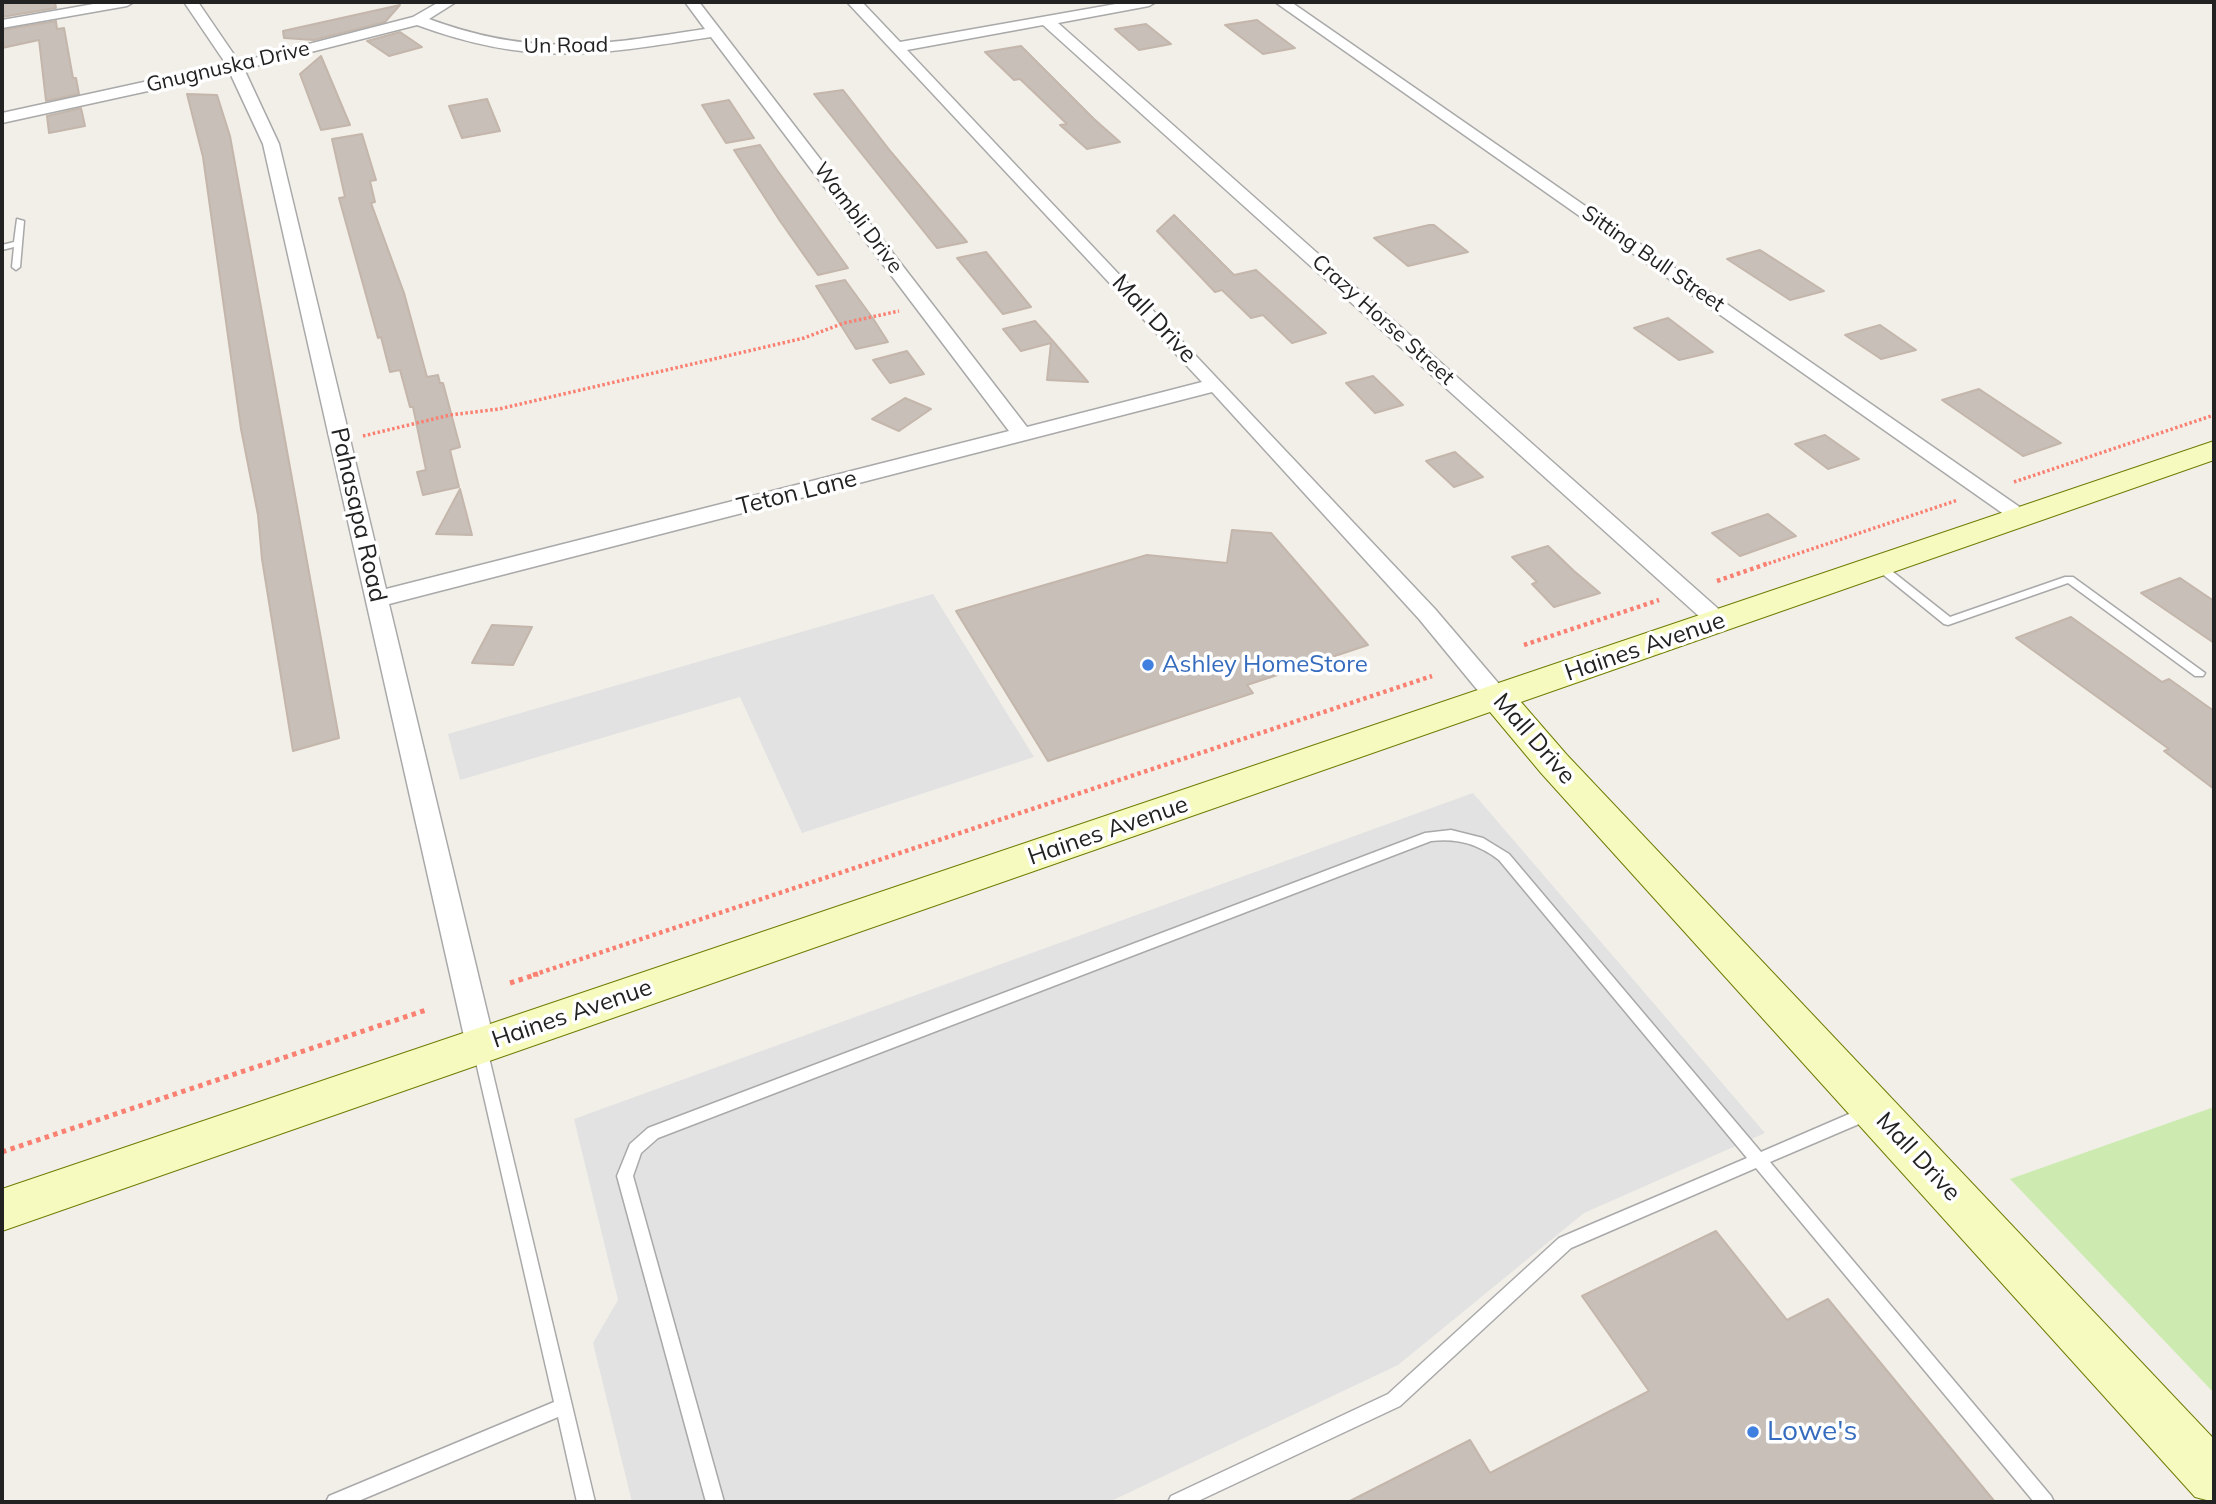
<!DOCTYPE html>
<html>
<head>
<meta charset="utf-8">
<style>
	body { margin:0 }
	#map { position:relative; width:2216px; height:1504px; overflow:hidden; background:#f2efe9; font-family:Mulish,sans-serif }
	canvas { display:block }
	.frame { position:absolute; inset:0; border:4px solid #222; pointer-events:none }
</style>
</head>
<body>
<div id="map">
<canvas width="2216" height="1504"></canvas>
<div class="frame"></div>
</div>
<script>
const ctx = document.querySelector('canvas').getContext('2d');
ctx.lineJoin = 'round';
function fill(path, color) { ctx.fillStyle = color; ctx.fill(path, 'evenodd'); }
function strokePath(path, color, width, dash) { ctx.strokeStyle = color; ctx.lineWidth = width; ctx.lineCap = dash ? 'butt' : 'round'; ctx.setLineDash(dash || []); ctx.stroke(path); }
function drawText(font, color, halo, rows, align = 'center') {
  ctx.font = font + ' Mulish,sans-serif'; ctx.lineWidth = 7; ctx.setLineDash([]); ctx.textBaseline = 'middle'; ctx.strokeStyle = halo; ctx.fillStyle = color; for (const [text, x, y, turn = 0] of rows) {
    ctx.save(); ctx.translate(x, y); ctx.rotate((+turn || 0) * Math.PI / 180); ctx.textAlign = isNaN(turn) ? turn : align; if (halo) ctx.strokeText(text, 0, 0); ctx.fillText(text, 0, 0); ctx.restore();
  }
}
fill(new Path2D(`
	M 2214,1107 L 2214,1393 L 2010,1179 Z`), '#cdebb0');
fill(new Path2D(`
	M 933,594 L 1034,757 L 802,833 L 740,697 L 460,780 L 448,734 Z
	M 1473,793 L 1765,1133 L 1584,1213 L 1398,1365 L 1109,1502 L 632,1502 L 593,1343 L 618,1300 L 574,1119 Z`), '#e2e2e2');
const building = new Path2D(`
	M 2,2 L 55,2 L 56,8 L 2,17 Z
	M 400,5 L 385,22 L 314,40 L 284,38 L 283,31 Z
	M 1257,20 L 1295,48 L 1263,54 L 1225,25 Z
	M 56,21 L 57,29 L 64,28 L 73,78 L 76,78 L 79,94 L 46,101 L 39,40 L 2,48 L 2,30 Z
	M 1146,24 L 1171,44 L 1139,50 L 1115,29 Z
	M 400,32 L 422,47 L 389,56 L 367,41 Z
	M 1021,46 L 1094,119 L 1120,142 L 1087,149 L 1060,125 L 1067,124 L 1020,79 L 1014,80 L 985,52 Z
	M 321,56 L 350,125 L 321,130 L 300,74 Z
	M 843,90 L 891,152 L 967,242 L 937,248 L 814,94 Z
	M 187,94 L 217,95 L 230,136 L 339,738 L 293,751 L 262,559 L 258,515 L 241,429 L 203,157 Z
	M 487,99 L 500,131 L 462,138 L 449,106 Z
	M 729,100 L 754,138 L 726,143 L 702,105 Z
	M 81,108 L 85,126 L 49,133 L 47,116 Z
	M 362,134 L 376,180 L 370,181 L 375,202 L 371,203 L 404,293 L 427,377 L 438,375 L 440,383 L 443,383 L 460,447 L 450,450 L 459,487 L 423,495 L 417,472 L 426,470 L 413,407 L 410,407 L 400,370 L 390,372 L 381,337 L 378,338 L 339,198 L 345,197 L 332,139 Z
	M 760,145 L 777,170 L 848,268 L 818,275 L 780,221 L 734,150 Z
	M 1174,215 L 1234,275 L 1256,270 L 1326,333 L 1292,343 L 1263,315 L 1251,318 L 1222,290 L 1215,292 L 1157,231 Z
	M 1429,225 L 1434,225 L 1468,252 L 1408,266 L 1374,238 Z
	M 1760,250 L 1824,291 L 1790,300 L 1727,259 Z
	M 986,252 L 1031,307 L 1003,314 L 957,258 Z
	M 845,280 L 874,320 L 888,342 L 856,349 L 816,286 Z
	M 1668,318 L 1713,352 L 1679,360 L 1634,328 Z
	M 1035,321 L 1052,340 L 1088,382 L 1047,380 L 1051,343 L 1021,351 L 1003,329 Z
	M 1880,325 L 1916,350 L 1881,359 L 1845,335 Z
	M 907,351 L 924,374 L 890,383 L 873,360 Z
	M 1373,376 L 1403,405 L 1375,413 L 1346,383 Z
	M 1979,389 L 2018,415 L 2061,443 L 2023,456 L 1942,400 Z
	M 905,398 L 931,409 L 899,431 L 872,419 Z
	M 1825,435 L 1859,459 L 1828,469 L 1795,444 Z
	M 1455,452 L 1483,477 L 1454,487 L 1426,461 Z
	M 460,489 L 472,535 L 436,534 Z
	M 1768,514 L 1796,536 L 1740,556 L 1712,533 Z
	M 1232,530 L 1271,533 L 1368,645 L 1247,685 L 1253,693 L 1048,761 L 956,611 L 1147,555 L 1227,563 Z
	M 1548,546 L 1574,571 L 1600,593 L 1554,607 L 1532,584 L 1537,582 L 1512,557 Z
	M 2180,578 L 2214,601 L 2214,643 L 2141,593 Z
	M 2071,617 L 2162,682 L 2169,679 L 2214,711 L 2214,789 L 2164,751 L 2169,749 L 2016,638 Z
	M 492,625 L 532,627 L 513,665 L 472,663 Z
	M 1716,1231 L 1787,1320 L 1828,1299 L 1995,1502 L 1348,1502 L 1470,1440 L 1490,1473 L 1649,1391 L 1582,1296 Z`);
fill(building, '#c7bfb8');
strokePath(building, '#c4b6ab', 2);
const service = new Path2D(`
	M 17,219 L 24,221 L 20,267 L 16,270 L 12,267 L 14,247 L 2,250 L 2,245 L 14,242 Z
	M 1879,563 L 1883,564 L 1950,617 L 2065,577 L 2073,577 L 2205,673 L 2203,676 L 2195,676 L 2068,583 L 1948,625 L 1944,624 L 1875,568 L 1874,566 Z
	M 1451,830 L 1483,838 L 1509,854 L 1761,1152 L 1863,1108 L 1868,1106 L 1873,1108 L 1876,1113 L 1873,1118 L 1770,1162 L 2051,1496 L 2054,1502 L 2034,1502 L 1756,1168 L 1571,1248 L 1400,1406 L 1196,1502 L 1168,1502 L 1171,1496 L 1388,1394 L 1559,1238 L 1747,1158 L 1499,860 C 1478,844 1458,838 1431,841 L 658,1138 L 641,1153 L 633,1176 L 724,1502 L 706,1502 L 617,1176 L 630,1144 L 648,1128 L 1425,833 Z
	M 480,1043 L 485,1045 L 487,1049 L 595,1502 L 577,1502 L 558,1417 L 356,1502 L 326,1502 L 329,1496 L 554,1402 L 473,1049 L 475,1045 Z`);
const minor = new Path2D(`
	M 105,2 L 134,2 L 127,6 L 2,28 L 2,20 Z
	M 184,2 L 198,2 L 239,62 L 413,17 L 439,2 L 456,2 L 429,19 C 535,58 598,45 705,29 L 685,2 L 699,2 L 1027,427 L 1202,382 L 847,2 L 862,2 L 900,42 L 1127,2 L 1156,2 L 1149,6 L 1058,23 L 1732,621 L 1729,627 L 1711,627 L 1043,25 L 907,50 L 1435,609 L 1511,698 L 1507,704 L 1498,707 L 1489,704 L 1419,619 L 1212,392 L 389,604 L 495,1045 L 490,1054 L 479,1058 L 468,1054 L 263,144 L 230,73 L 2,123 L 2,113 L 226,64 ZM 417,25 C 532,67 595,55 711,37 L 1009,431 L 386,589 L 279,144 L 244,69 Z
	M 1275,2 L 1291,2 L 2034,517 L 2023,524 L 2015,522 Z`);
const secondary = new Path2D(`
	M 2214,441 L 2214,460 L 1521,702 L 1567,755 L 2214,1439 L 2214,1502 L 2195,1497 L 1541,773 L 1490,712 L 2,1231 L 2,1189 Z`);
strokePath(service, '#a9a9a9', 3);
strokePath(minor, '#a9a9a9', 3);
strokePath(secondary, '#707d05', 2);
strokePath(new Path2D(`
	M 363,436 L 450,415 L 499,409 L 804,338 L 844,323 L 899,311
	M 2014,482 L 2214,415
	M 1764,565 L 1958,500`), '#fa8072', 3.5, [2.5, 2.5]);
strokePath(new Path2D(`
	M 1717,581 L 1769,563
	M 1524,645 L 1659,600
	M 533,975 L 1432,676`), '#fa8072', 4.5, [3.5, 3.5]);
strokePath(new Path2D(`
	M 510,983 L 538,974
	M 2,1152 L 426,1010`), '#fa8072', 5, [4.5, 4.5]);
fill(service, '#fff');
fill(minor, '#fff');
fill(secondary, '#f7fabf');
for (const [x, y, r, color] of [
	[1148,665,7,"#3f7fe0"],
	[1753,1432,7,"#3f7fe0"]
]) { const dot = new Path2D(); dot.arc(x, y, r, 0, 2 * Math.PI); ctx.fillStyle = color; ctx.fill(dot); strokePath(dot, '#fff', 2.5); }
drawText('21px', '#222', '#fff', [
	["Un Road",566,46,-1],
	["Gnugnuska Drive",228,67,-13],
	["Wambli Drive",858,218,53],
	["Sitting Bull Street",1653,259,35],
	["Crazy Horse Street",1383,320,42]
]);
drawText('24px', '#222', '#fff', [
	["Mall Drive",1154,319,47],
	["Teton Lane",797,493,-14],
	["Pahasapa Road",358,515,77],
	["Haines Avenue",1645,647,-19],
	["Mall Drive",1534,739,49],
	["Haines Avenue",1108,831,-19],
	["Haines Avenue",572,1014,-19],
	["Mall Drive",1918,1157,47]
]);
drawText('24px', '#366cbe', '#fff', [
	["Ashley HomeStore",1162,665]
], 'left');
drawText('28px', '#366cbe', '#fff', [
	["Lowe's",1767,1432]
], 'left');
</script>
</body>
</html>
